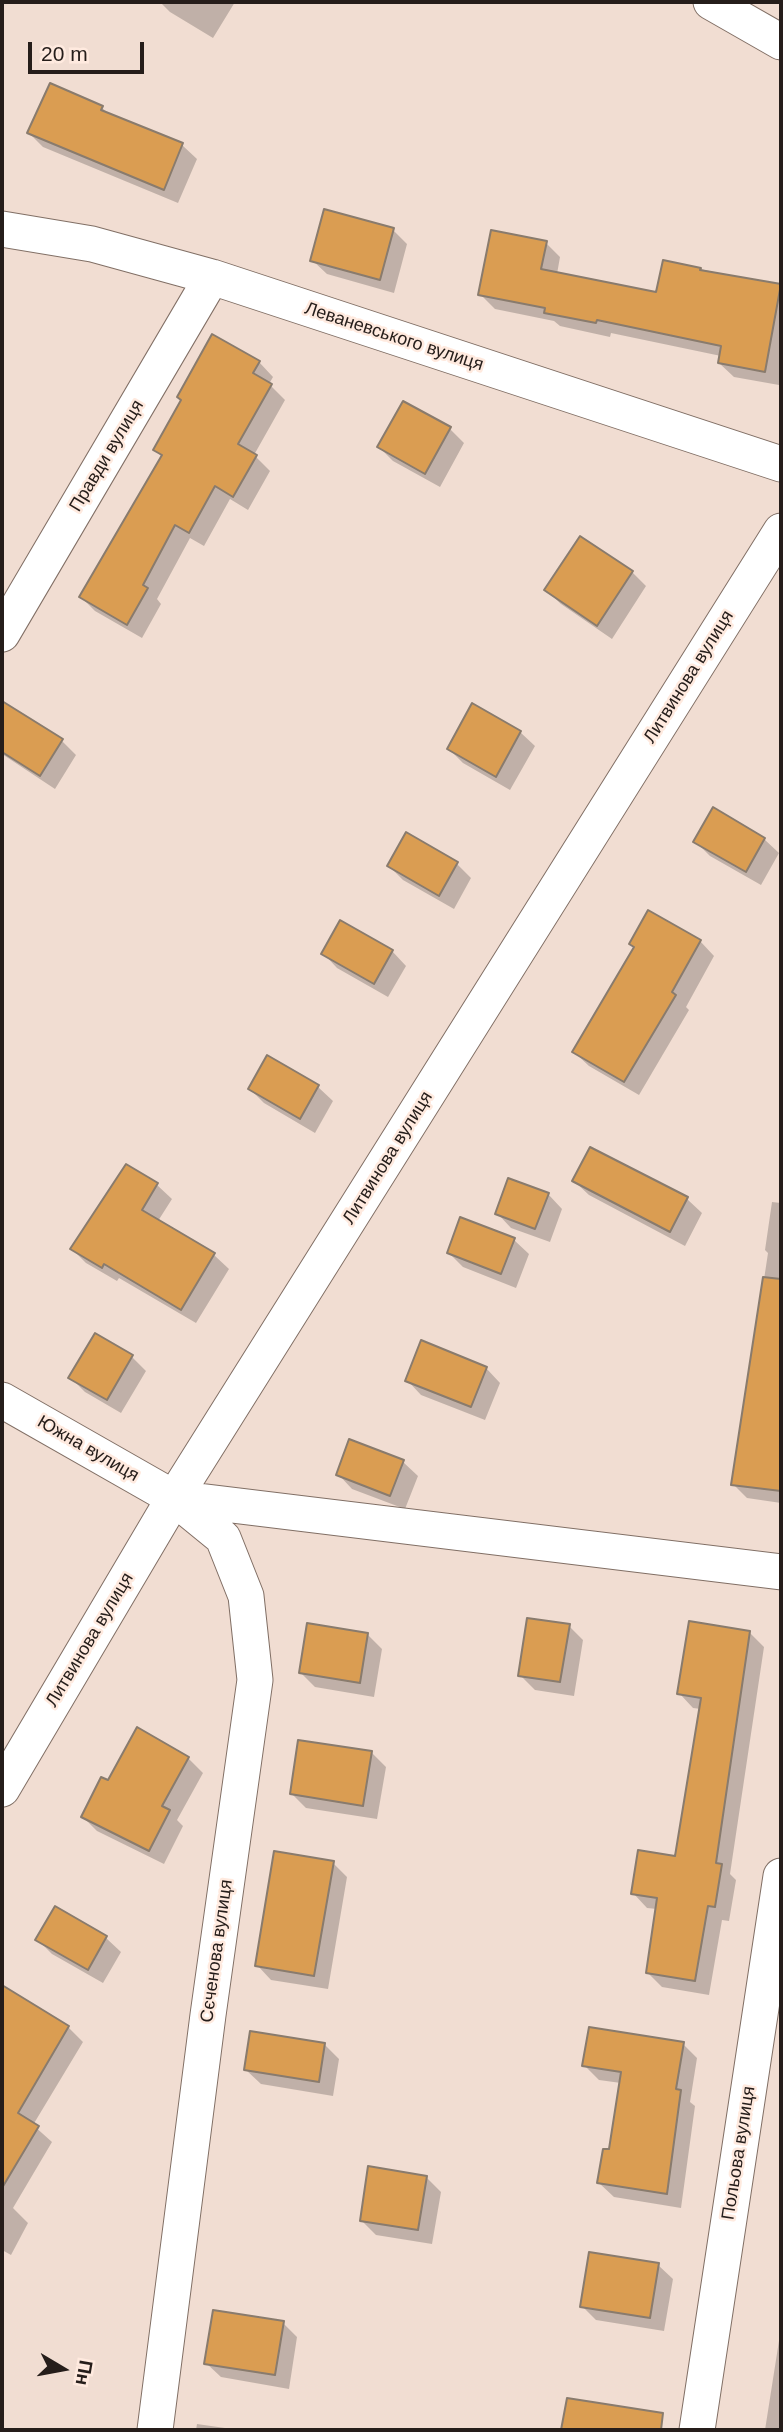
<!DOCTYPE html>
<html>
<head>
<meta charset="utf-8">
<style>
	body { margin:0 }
	#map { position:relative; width:783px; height:2432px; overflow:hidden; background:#f1ddd2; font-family:Arial,sans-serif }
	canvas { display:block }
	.frame { position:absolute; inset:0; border:4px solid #251d1a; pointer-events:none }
	.north { position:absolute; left:28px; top:2334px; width:70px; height:70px; -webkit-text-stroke:5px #ffeadf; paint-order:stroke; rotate:100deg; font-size:19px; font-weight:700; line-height:28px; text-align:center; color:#251d1a }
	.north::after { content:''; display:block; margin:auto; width:24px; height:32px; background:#251d1a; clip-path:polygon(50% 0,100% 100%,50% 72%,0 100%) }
	.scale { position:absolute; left:28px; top:42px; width:116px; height:32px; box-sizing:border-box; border:4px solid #251d1a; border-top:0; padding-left:9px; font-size:21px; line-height:24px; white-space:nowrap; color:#251d1a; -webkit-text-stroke:5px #ffeadf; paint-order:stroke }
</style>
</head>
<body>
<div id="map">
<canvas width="783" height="2432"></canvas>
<div class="frame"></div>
<div class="north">Пн</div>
<div class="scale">20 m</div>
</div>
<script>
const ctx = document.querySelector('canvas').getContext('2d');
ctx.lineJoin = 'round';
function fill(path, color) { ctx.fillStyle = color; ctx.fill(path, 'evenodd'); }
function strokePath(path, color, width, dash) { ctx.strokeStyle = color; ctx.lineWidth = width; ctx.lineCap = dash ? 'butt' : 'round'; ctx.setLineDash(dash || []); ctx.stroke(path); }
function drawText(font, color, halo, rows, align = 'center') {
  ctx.font = font + ' Arial,sans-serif'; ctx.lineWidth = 5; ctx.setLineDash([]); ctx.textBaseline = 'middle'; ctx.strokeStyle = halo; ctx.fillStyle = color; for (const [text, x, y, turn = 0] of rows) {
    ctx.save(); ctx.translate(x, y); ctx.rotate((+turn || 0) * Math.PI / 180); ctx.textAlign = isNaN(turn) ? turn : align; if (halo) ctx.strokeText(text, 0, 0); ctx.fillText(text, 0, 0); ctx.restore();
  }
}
fill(new Path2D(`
	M 160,2 L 235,2 L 213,38 L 170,12 Z
	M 102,108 L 109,114 L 182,145 L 197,159 L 178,203 L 43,147 L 29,133 Z
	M 393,230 L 407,244 L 394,293 L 327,274 L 312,260 Z
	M 546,243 L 560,257 L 557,274 L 657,294 L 700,269 L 780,286 L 779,385 L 734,377 L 719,363 L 721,356 L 611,333 L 610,337 L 560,326 L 554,321 L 495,309 L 480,294 Z
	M 259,362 L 273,377 L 269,384 L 285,400 L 254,455 L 270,471 L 248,510 L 230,499 L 204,546 L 190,538 L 157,599 L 161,604 L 142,638 L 95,611 L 81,597 L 162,457 L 155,450 Z
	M 450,429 L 464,443 L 440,487 L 393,461 L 379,447 Z
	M 632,572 L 646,586 L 612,639 L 561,604 L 546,590 Z
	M 11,709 L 61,740 L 76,755 L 55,789 L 2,754 L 2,725 Z
	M 520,732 L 535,746 L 510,790 L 463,763 L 449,749 Z
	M 764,839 L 779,853 L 761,885 L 710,856 L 696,842 Z
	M 457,864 L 471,878 L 454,909 L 403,880 L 389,866 Z
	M 700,941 L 714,956 L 686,1007 L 689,1010 L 639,1095 L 589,1066 L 574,1052 L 635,948 L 631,944 Z
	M 392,951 L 406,966 L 388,997 L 337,968 L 323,953 Z
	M 268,1058 L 318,1087 L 333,1101 L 315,1133 L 264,1103 L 250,1089 Z
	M 590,1149 L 687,1199 L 702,1213 L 685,1246 L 589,1195 L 574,1181 Z
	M 127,1166 L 157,1185 L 172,1199 L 158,1221 L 214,1255 L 229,1269 L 196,1323 L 119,1278 L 117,1281 L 86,1263 L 72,1249 Z
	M 548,1194 L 562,1209 L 550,1242 L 511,1228 L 497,1213 Z
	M 772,1202 L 781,1203 L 781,1503 L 747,1498 L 733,1484 L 768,1253 L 765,1250 Z
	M 514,1240 L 529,1254 L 516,1288 L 463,1267 L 449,1253 Z
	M 132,1357 L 146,1371 L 121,1413 L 85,1392 L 71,1378 Z
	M 486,1368 L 500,1383 L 485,1420 L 421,1395 L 407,1380 Z
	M 403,1462 L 418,1476 L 405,1509 L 352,1489 L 338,1474 Z
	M 569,1626 L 583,1640 L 574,1696 L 535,1690 L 520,1675 Z
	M 750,1633 L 764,1647 L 730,1874 L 736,1880 L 729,1921 L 722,1920 L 709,1995 L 662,1987 L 648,1973 L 657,1909 L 647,1908 L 633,1893 L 676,1858 L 701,1709 L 693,1708 L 679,1693 Z
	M 367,1634 L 382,1649 L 374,1697 L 315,1687 L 301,1673 Z
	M 138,1730 L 188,1758 L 203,1773 L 177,1820 L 183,1826 L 164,1864 L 97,1831 L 83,1817 L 108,1782 Z
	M 372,1753 L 386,1767 L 377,1819 L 306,1808 L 292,1794 Z
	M 333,1863 L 347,1877 L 328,1989 L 271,1980 L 257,1965 Z
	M 56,1908 L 106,1938 L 121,1952 L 103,1983 L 52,1954 L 38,1940 Z
	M 11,1993 L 68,2027 L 83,2042 L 33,2125 L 52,2142 L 13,2208 L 28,2223 L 11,2255 L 2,2250 L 2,2009 Z
	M 683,2044 L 697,2058 L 690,2102 L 695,2106 L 681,2208 L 614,2197 L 599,2183 L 610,2151 L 621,2083 L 599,2080 L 584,2065 Z
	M 325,2045 L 339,2059 L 333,2096 L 261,2084 L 246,2070 Z
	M 426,2177 L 441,2192 L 432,2244 L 376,2235 L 362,2221 Z
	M 658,2265 L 673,2279 L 664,2331 L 596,2320 L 582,2306 Z
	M 283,2323 L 297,2337 L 289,2389 L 221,2377 L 206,2363 Z
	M 781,2328 L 781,2430 L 765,2430 Z
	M 197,2424 L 239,2430 L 196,2430 Z`), '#0003');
const building = new Path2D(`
	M 50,83 L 103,106 L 101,110 L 183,143 L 164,190 L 27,133 Z
	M 324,209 L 394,228 L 380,280 L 310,261 Z
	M 491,230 L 547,241 L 541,269 L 656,292 L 663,260 L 701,268 L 700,270 L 781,284 L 765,372 L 718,363 L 721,346 L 597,320 L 596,323 L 544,313 L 545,308 L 478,295 Z
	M 212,334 L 260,361 L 253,373 L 272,384 L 238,444 L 257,455 L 233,497 L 215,486 L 189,533 L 175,525 L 143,585 L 148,588 L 127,625 L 79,597 L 162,455 L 153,450 L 181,400 L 177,397 Z
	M 403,401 L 451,427 L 425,474 L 377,447 Z
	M 580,536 L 633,571 L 597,626 L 544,590 Z
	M 2,701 L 63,739 L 40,776 L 2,752 Z
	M 472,703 L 521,731 L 496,777 L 447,749 Z
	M 713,807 L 765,838 L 746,872 L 693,842 Z
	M 406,832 L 458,862 L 439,896 L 387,866 Z
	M 648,910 L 701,940 L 672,992 L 676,995 L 624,1082 L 572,1052 L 634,947 L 629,944 Z
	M 340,920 L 393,950 L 374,984 L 321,954 Z
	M 267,1055 L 319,1085 L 300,1119 L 248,1089 Z
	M 590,1147 L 688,1197 L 670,1232 L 572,1181 Z
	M 126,1164 L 158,1183 L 142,1210 L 215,1253 L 181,1310 L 104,1264 L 102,1268 L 70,1249 Z
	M 508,1178 L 549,1193 L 535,1229 L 495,1214 Z
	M 460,1217 L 515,1238 L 501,1274 L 447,1253 Z
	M 763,1277 L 781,1279 L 781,1491 L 731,1485 Z
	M 95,1333 L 133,1355 L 107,1400 L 68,1378 Z
	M 421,1340 L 487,1367 L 471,1407 L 405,1381 Z
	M 349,1439 L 404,1460 L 390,1496 L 336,1475 Z
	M 527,1618 L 570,1624 L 560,1682 L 518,1676 Z
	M 689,1621 L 750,1631 L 716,1863 L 722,1864 L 715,1907 L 708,1906 L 695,1981 L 646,1973 L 657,1898 L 631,1894 L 638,1850 L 675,1856 L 701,1698 L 677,1694 Z
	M 307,1623 L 368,1633 L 360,1683 L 299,1673 Z
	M 137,1727 L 189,1757 L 162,1806 L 170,1810 L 149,1851 L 81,1817 L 101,1777 L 108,1780 Z
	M 298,1740 L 372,1751 L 363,1806 L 290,1794 Z
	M 274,1851 L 334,1861 L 314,1976 L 255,1966 Z
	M 55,1906 L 107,1936 L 88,1970 L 35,1940 Z
	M 2,1985 L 69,2026 L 18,2113 L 39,2126 L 2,2188 Z
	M 589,2027 L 684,2042 L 676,2089 L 681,2090 L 667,2194 L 597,2183 L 603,2149 L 609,2149 L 621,2072 L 582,2066 Z
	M 250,2031 L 325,2043 L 319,2082 L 244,2070 Z
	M 368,2166 L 427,2176 L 418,2230 L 360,2221 Z
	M 589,2252 L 659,2263 L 650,2318 L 580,2307 Z
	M 213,2310 L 284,2321 L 275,2375 L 204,2364 Z
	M 567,2398 L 663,2413 L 661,2430 L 561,2430 Z`);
fill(building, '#da9d52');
strokePath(building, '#897b6d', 2);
const minor = new Path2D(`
	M 711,2 L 781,42
	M 2,229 L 92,244 L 212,277 L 781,464
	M 2,634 L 212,277
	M 2,1400 L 174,1498 L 223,1538 L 246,1596 L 255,1680 L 208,2015 L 155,2430
	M 174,1498 L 781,1572
	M 2,1789 L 174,1498 L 781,531
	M 697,2430 L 781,1876`);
strokePath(minor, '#816f65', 37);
strokePath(minor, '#fff', 35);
drawText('18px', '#251d1a', '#ffeadf', [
	["Леваневського вулиця",394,337,18],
	["Правди вулиця",107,456,-59],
	["Литвинова вулиця",689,677,-58],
	["Литвинова вулиця",388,1158,-58],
	["Южна вулиця",88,1449,30],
	["Литвинова вулиця",90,1640,-59],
	["Сєченова вулиця",217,1951,-82],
	["Польова вулиця",739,2153,-81]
]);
</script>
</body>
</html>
